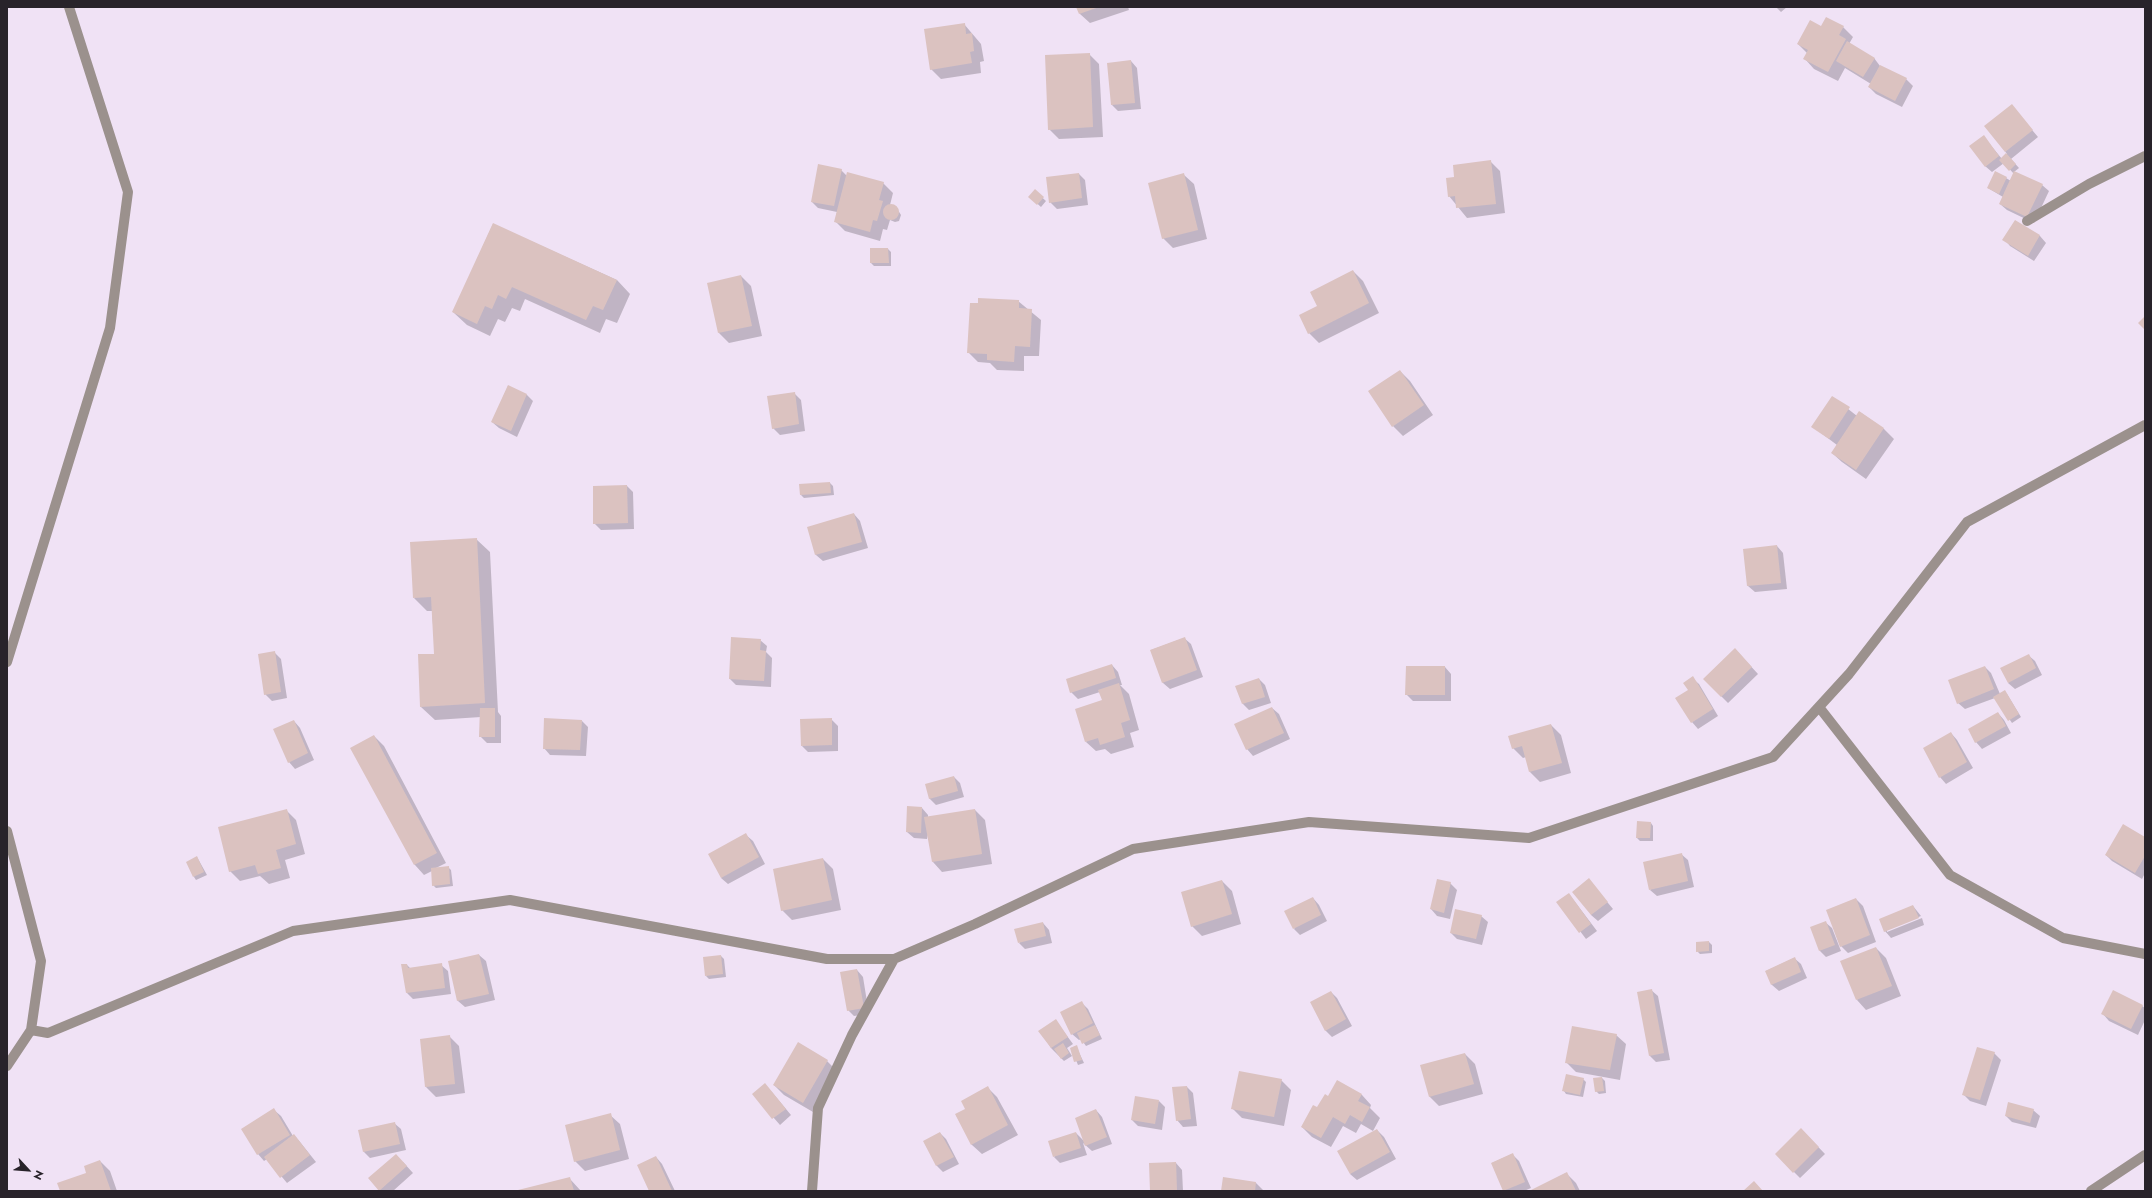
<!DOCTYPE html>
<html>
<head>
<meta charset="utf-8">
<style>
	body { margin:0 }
	#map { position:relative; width:2152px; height:1198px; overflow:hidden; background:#f0e2f5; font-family:Jost,sans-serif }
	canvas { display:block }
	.frame { position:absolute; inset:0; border:8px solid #28232a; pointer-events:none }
	.north { position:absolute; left:8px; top:1150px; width:40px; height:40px; -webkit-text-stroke:3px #f0e2f5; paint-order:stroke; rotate:116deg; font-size:11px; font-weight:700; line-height:16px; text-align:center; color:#28232a }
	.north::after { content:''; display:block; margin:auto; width:14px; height:18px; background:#28232a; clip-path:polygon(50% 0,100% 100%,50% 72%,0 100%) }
</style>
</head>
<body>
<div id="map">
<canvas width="2152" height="1198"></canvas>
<div class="frame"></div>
<div class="north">N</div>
</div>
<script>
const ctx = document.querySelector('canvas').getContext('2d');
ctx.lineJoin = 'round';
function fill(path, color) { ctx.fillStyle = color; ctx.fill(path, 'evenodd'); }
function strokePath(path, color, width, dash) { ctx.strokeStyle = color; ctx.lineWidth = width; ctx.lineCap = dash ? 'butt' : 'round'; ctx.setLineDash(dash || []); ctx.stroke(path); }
fill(new Path2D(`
	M 1078,7 L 1128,7 L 1129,10 L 1090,23 L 1080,14 Z
	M 1776,7 L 1787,7 L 1781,12 Z
	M 964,24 L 981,44 L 984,61 L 980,62 L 981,73 L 941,79 L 931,69 Z
	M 1843,27 L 1853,37 L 1849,44 L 1874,58 L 1880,66 L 1906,79 L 1913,86 L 1902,107 L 1876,94 L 1869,87 L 1871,84 L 1845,68 L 1838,81 L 1814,69 L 1805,59 L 1807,53 L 1798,44 L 1821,28 Z
	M 1089,54 L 1099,64 L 1103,137 L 1059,139 L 1049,129 Z
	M 1131,61 L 1137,68 L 1141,109 L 1118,111 L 1112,105 Z
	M 2012,106 L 2038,137 L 2011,159 L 2019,168 L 2014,172 L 2042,185 L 2049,191 L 2034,223 L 2007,210 L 2000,204 L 2003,197 L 1988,188 L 1996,172 L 2011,181 L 2014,174 L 2004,163 L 1992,172 L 1985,166 L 1984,137 L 2002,159 L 2007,154 L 1986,126 Z
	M 1490,161 L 1500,171 L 1505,213 L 1467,218 L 1449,196 Z
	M 841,170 L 847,176 L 883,183 L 893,193 L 890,205 L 896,207 L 901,215 L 899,221 L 895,222 L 890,220 L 887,230 L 883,229 L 880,241 L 845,231 L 835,221 L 837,212 L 818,208 L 812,202 Z
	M 1079,174 L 1085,180 L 1088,205 L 1057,209 L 1050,202 Z
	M 1184,175 L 1194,184 L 1207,239 L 1173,248 L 1163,238 Z
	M 1035,191 L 1046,201 L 1041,207 L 1030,197 Z
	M 2015,221 L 2040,236 L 2046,243 L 2034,261 L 2010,246 L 2004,239 Z
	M 493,224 L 617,280 L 630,294 L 617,323 L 606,319 L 600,333 L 525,299 L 520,311 L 512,308 L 505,322 L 498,319 L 490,336 L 467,325 L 453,312 Z
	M 871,249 L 888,249 L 891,252 L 891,266 L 874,266 L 871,263 Z
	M 1353,271 L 1363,281 L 1379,313 L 1319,343 L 1309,333 Z
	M 741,276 L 751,286 L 762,336 L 729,343 L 719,333 L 708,284 Z
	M 1018,301 L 1041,320 L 1039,356 L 1024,356 L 1024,371 L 997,370 L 990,363 L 978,362 L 968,352 Z
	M 1400,371 L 1410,381 L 1433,415 L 1403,436 L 1393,426 Z
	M 508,386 L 527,395 L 533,401 L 517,437 L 499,428 L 492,422 Z
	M 794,393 L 801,400 L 805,431 L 780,435 L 773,428 Z
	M 1833,397 L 1857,416 L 1860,412 L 1884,429 L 1894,439 L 1866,479 L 1842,462 L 1832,453 L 1837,445 L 1813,427 Z
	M 830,483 L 833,486 L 834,495 L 804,498 L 801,495 L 800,485 Z
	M 627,486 L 633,492 L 634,529 L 601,530 L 594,523 Z
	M 854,514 L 860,521 L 868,548 L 823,561 L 816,555 L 808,528 Z
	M 476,539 L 490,552 L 498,712 L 501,716 L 501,743 L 487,743 L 480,736 L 481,717 L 435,720 L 421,707 L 419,655 L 435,654 L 432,611 L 427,611 L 414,598 Z
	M 1777,546 L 1783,553 L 1787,589 L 1755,592 L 1748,586 L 1744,550 Z
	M 1184,638 L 1191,644 L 1203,677 L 1170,689 L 1163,683 L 1151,650 Z
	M 760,640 L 767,646 L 766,652 L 772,658 L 771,687 L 736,685 L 730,679 Z
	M 1735,649 L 1758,674 L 1728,703 L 1704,679 Z
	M 275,653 L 281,659 L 287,698 L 272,701 L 265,694 Z
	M 2028,655 L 2035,661 L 2042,675 L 2015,689 L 2008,683 Z
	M 1112,665 L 1118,672 L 1122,685 L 1120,685 L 1129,694 L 1139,730 L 1130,733 L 1134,747 L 1111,754 L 1105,749 L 1096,751 L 1086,742 L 1103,701 L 1100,692 L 1078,699 L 1071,692 Z
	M 1445,667 L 1451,674 L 1451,701 L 1413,701 L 1406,694 Z
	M 1985,667 L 1991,673 L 2000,694 L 2007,694 L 2021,717 L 2012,723 L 1995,698 L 1965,709 L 1958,703 Z
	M 1692,678 L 1699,684 L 1718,716 L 1698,729 L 1692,722 L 1689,691 Z
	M 1259,679 L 1265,685 L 1271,703 L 1249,710 L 1243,704 L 1237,687 Z
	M 1272,708 L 1279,714 L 1290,739 L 1253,756 L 1247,749 Z
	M 1998,713 L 2004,720 L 2011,733 L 1982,749 L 1976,742 Z
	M 831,719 L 838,726 L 838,751 L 808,752 L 802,746 Z
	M 294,721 L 300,728 L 314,760 L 295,769 L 289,762 Z
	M 582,721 L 588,727 L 586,756 L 550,755 L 544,748 Z
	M 1551,725 L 1561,735 L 1571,773 L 1540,782 L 1530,772 L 1526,757 L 1523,758 L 1513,748 Z
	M 1951,733 L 1957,740 L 1973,768 L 1946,784 L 1940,777 Z
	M 374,736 L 384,746 L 446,863 L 436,868 L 448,867 L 451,870 L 453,886 L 436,888 L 433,885 L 432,871 L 424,875 L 415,865 L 352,748 Z
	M 954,777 L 960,783 L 964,797 L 936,805 L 929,798 Z
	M 922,808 L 928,815 L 928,817 L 975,810 L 985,820 L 992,864 L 942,872 L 933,862 L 928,834 L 927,839 L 914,838 L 907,832 Z
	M 286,810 L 296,820 L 305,854 L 285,860 L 290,878 L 269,884 L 260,876 L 240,881 L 230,871 Z
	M 1651,823 L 1653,826 L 1653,841 L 1640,841 L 1637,838 Z
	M 746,835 L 753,841 L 765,864 L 728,884 L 721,878 Z
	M 2145,838 L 2145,873 L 2142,879 L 2112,861 L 2106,855 Z
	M 1681,854 L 1688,860 L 1694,887 L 1657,896 L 1650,890 Z
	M 197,857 L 207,875 L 196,880 L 194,877 Z
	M 823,859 L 833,869 L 841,910 L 792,920 L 782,910 Z
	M 1589,880 L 1613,909 L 1598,921 L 1591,915 Z
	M 1222,881 L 1232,891 L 1241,924 L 1202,936 L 1192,926 Z
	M 1450,883 L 1457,890 L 1450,919 L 1437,916 L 1431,909 Z
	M 1569,894 L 1597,931 L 1586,939 L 1558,902 Z
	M 1313,898 L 1319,905 L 1327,921 L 1300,935 L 1294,929 Z
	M 1856,899 L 1863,906 L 1876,942 L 1848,953 L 1841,946 Z
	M 1913,906 L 1921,916 L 1887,930 L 1887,932 L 1922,918 L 1924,925 L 1891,938 L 1885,931 Z
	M 1481,916 L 1488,922 L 1482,945 L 1457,939 L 1451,933 Z
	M 1825,922 L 1832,928 L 1841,951 L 1826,957 L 1820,951 L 1811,928 Z
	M 1043,923 L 1049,930 L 1052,943 L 1025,949 L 1019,943 Z
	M 1709,942 L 1712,945 L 1712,953 L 1700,954 L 1697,951 Z
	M 1876,948 L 1886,958 L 1901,996 L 1866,1010 L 1857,1000 Z
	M 479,955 L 486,961 L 495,1000 L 465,1007 L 458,1001 L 449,962 Z
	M 721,956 L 724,959 L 726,977 L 709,979 L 706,976 Z
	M 1794,958 L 1801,964 L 1807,978 L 1779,991 L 1772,985 L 1766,971 Z
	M 403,965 L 407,965 L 411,969 L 441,965 L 448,971 L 451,994 L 413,999 L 407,993 Z
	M 857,970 L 863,977 L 869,1014 L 854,1016 L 848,1010 Z
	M 1651,990 L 1658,996 L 1670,1060 L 1656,1062 L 1650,1056 Z
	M 1331,992 L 1337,998 L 1352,1026 L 1332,1037 L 1325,1030 Z
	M 1082,1003 L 1088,1009 L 1102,1039 L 1086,1046 L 1081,1039 L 1079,1040 L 1072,1034 Z
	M 2142,1006 L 2145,1008 L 2145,1020 L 2138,1035 L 2109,1021 L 2103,1014 Z
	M 1056,1021 L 1073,1044 L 1067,1048 L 1072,1056 L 1064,1061 L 1051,1048 L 1040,1031 Z
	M 1616,1035 L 1626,1044 L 1620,1080 L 1576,1072 L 1566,1062 Z
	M 449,1036 L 459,1046 L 465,1093 L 436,1097 L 426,1087 L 421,1040 Z
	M 1076,1046 L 1084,1063 L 1078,1065 L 1071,1048 Z
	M 1994,1053 L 2001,1060 L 1986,1106 L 1970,1101 L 1963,1094 Z
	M 1465,1054 L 1475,1064 L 1483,1094 L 1439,1106 L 1429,1096 Z
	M 827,1061 L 837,1071 L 813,1112 L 784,1095 L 774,1085 Z
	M 1602,1078 L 1605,1081 L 1606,1093 L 1599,1094 L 1596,1091 Z
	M 1583,1079 L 1586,1082 L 1583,1097 L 1566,1094 L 1564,1091 Z
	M 1281,1080 L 1291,1090 L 1284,1126 L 1242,1118 L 1232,1108 Z
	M 1338,1082 L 1362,1095 L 1371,1105 L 1370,1108 L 1380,1118 L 1373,1131 L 1361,1124 L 1356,1133 L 1343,1126 L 1331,1147 L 1312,1137 L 1302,1127 L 1329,1097 Z
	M 987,1087 L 997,1097 L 1018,1135 L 982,1154 L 972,1145 L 956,1115 L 967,1109 Z
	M 1187,1087 L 1193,1093 L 1197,1126 L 1183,1127 L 1177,1120 Z
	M 771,1091 L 791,1115 L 780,1125 L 753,1094 Z
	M 1159,1101 L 1165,1107 L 1162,1130 L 1138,1126 L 1132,1120 Z
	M 274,1110 L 281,1116 L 293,1136 L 294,1135 L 300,1142 L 316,1162 L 287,1183 L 267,1159 L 264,1161 L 258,1154 Z
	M 1096,1110 L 1102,1117 L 1112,1144 L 1092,1151 L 1083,1143 L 1087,1155 L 1060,1163 L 1054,1157 L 1076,1133 L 1085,1142 Z
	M 2033,1110 L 2040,1116 L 2036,1128 L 2012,1122 L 2006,1116 Z
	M 610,1115 L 620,1124 L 629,1159 L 585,1171 L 575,1161 Z
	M 394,1123 L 401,1129 L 406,1150 L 370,1158 L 364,1152 L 359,1131 Z
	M 1801,1129 L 1825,1154 L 1800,1178 L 1776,1154 Z
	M 1377,1130 L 1384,1137 L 1396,1159 L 1357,1180 L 1350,1174 Z
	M 940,1133 L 946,1139 L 959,1164 L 943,1172 L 937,1166 L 924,1142 Z
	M 1512,1154 L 1519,1161 L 1531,1188 L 1524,1191 L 1504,1191 L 1492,1163 Z
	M 656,1157 L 662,1164 L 675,1191 L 650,1191 Z
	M 100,1161 L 110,1171 L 117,1191 L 61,1191 L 87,1173 Z
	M 403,1162 L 413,1173 L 393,1191 L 381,1191 L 370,1178 Z
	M 1176,1163 L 1182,1170 L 1183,1191 L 1151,1191 Z
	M 1566,1173 L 1576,1183 L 1580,1191 L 1531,1191 Z
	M 1224,1178 L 1256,1183 L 1264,1191 L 1222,1191 Z
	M 570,1179 L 581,1191 L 520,1191 Z`), '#0003');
fill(new Path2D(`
	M 1076,7 L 1099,7 L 1079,14 Z
	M 1826,17 L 1844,26 L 1839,35 L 1846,39 L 1828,72 L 1803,59 L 1808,50 L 1797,44 L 1810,20 L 1821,26 Z
	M 965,23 L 966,34 L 972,33 L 974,51 L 970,52 L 972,63 L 930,70 L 924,29 Z
	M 1847,41 L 1875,58 L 1863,77 L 1836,61 Z
	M 1090,53 L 1093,127 L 1048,130 L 1045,55 Z
	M 1131,60 L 1135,103 L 1111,105 L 1107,63 Z
	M 1880,65 L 1907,78 L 1895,101 L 1868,87 Z
	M 2012,104 L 2033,130 L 2005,152 L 1984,126 Z
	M 1984,135 L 1999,156 L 1985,167 L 1969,146 Z
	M 2006,153 L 2016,164 L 2009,171 L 1999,160 Z
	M 1491,160 L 1496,204 L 1456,208 L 1455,196 L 1448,197 L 1446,178 L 1454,177 L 1453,165 Z
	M 818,164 L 842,169 L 834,206 L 811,202 Z
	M 1995,171 L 2007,177 L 1999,194 L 1987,188 Z
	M 2014,171 L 2043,184 L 2027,217 L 1999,204 Z
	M 847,172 L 884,182 L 879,200 L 883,201 L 877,221 L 873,220 L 870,232 L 834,222 Z
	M 1079,173 L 1082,198 L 1049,203 L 1046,177 Z
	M 1184,173 L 1198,230 L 1162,239 L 1148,183 Z
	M 1035,189 L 1044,197 L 1037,205 L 1028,197 Z
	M883 212a8 8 0 1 1 16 0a8 8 0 1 1-16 0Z
	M 2015,220 L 2040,235 L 2028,256 L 2002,240 Z
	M 493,223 L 617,280 L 603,310 L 593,306 L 586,320 L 512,287 L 506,299 L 498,295 L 492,309 L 485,306 L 477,324 L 452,312 Z
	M 870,248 L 888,248 L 889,263 L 870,263 Z
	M 1353,270 L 1369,303 L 1308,334 L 1299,315 L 1317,306 L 1310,292 Z
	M 741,275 L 752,326 L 718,333 L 707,283 Z
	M 978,298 L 1019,300 L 1019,308 L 1032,309 L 1030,347 L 1015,346 L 1014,362 L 987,360 L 987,354 L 967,353 L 970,303 L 978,303 Z
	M 2145,316 L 2145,330 L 2138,323 Z
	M 1400,370 L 1424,405 L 1392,427 L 1368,391 Z
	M 508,385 L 527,394 L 511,431 L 491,422 Z
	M 795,392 L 799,424 L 772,429 L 767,396 Z
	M 1832,396 L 1850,407 L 1829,439 L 1811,427 Z
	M 1859,411 L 1884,428 L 1856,470 L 1831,453 Z
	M 830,482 L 831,493 L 800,495 L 799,484 Z
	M 627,485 L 628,523 L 593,524 L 593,486 Z
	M 854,513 L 862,542 L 815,555 L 807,527 Z
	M 477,538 L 485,703 L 420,707 L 418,654 L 434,654 L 431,597 L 413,598 L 410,542 Z
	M 1777,545 L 1781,583 L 1747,586 L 1743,549 Z
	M 731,637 L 761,639 L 760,650 L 766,651 L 764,681 L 729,679 Z
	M 1185,637 L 1197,670 L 1162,683 L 1150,650 Z
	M 1735,648 L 1752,667 L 1721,697 L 1703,679 Z
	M 275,651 L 281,692 L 264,695 L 258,654 Z
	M 2029,654 L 2036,668 L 2008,683 L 2000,668 Z
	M 1112,664 L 1116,678 L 1070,693 L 1066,679 Z
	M 1406,666 L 1445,666 L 1445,695 L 1405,695 Z
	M 1985,666 L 1994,689 L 1957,704 L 1948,680 Z
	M 1693,676 L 1713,709 L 1691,723 L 1675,698 L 1688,690 L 1683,683 Z
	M 1259,678 L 1265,697 L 1242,704 L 1235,686 Z
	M 1119,683 L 1130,720 L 1121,723 L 1125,737 L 1100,745 L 1098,738 L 1085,742 L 1075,709 L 1102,700 L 1098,690 Z
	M 2005,690 L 2019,714 L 2008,721 L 1993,697 Z
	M 1272,707 L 1284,733 L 1246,750 L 1234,724 Z
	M 480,708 L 495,708 L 495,737 L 479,737 Z
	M 1998,712 L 2006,726 L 1975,743 L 1968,729 Z
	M 544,718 L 582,720 L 580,750 L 543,749 Z
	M 832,718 L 832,745 L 801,746 L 800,719 Z
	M 294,720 L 308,753 L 288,763 L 273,729 Z
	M 1551,724 L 1562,763 L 1529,772 L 1522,746 L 1512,749 L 1508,736 Z
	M 1951,732 L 1967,762 L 1939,778 L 1923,748 Z
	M 374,735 L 437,853 L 414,865 L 350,748 Z
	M 954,776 L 958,791 L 929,799 L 925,784 Z
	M 907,806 L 922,807 L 921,833 L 906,832 Z
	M 287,809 L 296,844 L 276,850 L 281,868 L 258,874 L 255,865 L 229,872 L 218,827 Z
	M 975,809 L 982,854 L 932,862 L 924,817 Z
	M 1637,821 L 1651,822 L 1650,838 L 1636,838 Z
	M 2123,824 L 2145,837 L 2145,856 L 2135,873 L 2105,855 Z
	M 746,833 L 759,857 L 721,878 L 708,854 Z
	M 1682,853 L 1688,881 L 1649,890 L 1643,862 Z
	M 197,856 L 204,872 L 193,877 L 186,862 Z
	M 823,858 L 832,900 L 781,911 L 773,869 Z
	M 449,866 L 450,884 L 432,886 L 431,868 Z
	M 1589,878 L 1608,902 L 1591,915 L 1572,892 Z
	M 1437,879 L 1451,882 L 1444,913 L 1430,909 Z
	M 1222,880 L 1232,914 L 1191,927 L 1181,892 Z
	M 1569,893 L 1591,924 L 1579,933 L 1556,902 Z
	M 1313,897 L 1321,915 L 1293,929 L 1284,911 Z
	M 1856,898 L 1870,935 L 1840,947 L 1826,910 Z
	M 1913,905 L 1919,918 L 1884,932 L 1879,919 Z
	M 1455,909 L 1482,915 L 1476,939 L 1450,933 Z
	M 1826,921 L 1835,945 L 1819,951 L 1810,927 Z
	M 1043,922 L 1046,936 L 1018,943 L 1014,929 Z
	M 1709,941 L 1709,951 L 1696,952 L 1696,942 Z
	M 1876,947 L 1892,986 L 1856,1000 L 1840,961 Z
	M 479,954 L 489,994 L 457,1001 L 448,961 Z
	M 721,955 L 723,974 L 705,976 L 703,957 Z
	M 1795,957 L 1801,972 L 1771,985 L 1765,971 Z
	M 442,963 L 445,988 L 406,993 L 401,964 L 407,964 L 408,968 Z
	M 857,969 L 864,1008 L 847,1011 L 840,972 Z
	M 1652,989 L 1664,1053 L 1649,1056 L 1637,992 Z
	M 2113,990 L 2143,1005 L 2131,1029 L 2101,1014 Z
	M 1331,991 L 1346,1019 L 1325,1031 L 1310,1002 Z
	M 1082,1001 L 1093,1023 L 1071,1035 L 1060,1012 Z
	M 1056,1019 L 1068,1037 L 1051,1048 L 1038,1031 Z
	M 1095,1025 L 1100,1035 L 1082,1044 L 1077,1033 Z
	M 1572,1026 L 1617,1034 L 1610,1070 L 1565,1063 Z
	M 450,1035 L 455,1084 L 425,1087 L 420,1039 Z
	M 798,1042 L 828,1060 L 803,1103 L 773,1085 Z
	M 1063,1043 L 1069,1053 L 1061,1059 L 1054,1049 Z
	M 1077,1045 L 1082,1060 L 1074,1062 L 1070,1048 Z
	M 1977,1047 L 1995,1052 L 1980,1100 L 1962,1095 Z
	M 1465,1053 L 1474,1084 L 1429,1097 L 1420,1065 Z
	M 1239,1071 L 1282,1079 L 1274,1117 L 1231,1109 Z
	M 1566,1074 L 1584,1078 L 1580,1095 L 1562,1091 Z
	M 1602,1077 L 1604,1091 L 1595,1092 L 1593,1078 Z
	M 1337,1080 L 1362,1094 L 1358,1101 L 1370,1107 L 1362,1122 L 1350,1115 L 1345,1124 L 1333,1117 L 1321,1138 L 1301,1127 L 1313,1105 L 1317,1107 L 1325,1094 L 1328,1096 Z
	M 765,1083 L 786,1109 L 772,1119 L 752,1094 Z
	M 988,1086 L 1008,1125 L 971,1145 L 955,1114 L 965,1109 L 961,1101 Z
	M 1187,1086 L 1191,1119 L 1176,1121 L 1172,1087 Z
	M 1135,1096 L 1159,1100 L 1155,1124 L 1131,1120 Z
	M 2008,1102 L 2034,1109 L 2030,1123 L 2005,1116 Z
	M 274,1108 L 290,1135 L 257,1155 L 241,1129 Z
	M 1096,1109 L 1107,1137 L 1085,1146 L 1075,1118 Z
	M 611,1113 L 620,1150 L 574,1162 L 565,1125 Z
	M 395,1122 L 400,1144 L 363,1152 L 358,1130 Z
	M 1801,1128 L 1819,1147 L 1793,1173 L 1775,1154 Z
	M 1377,1129 L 1390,1152 L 1350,1174 L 1337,1151 Z
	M 940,1132 L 954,1157 L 936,1166 L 923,1141 Z
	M 1076,1132 L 1081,1148 L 1053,1157 L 1048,1141 Z
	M 294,1134 L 310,1155 L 280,1178 L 264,1157 Z
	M 1513,1153 L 1525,1182 L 1503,1191 L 1491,1163 Z
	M 396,1154 L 407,1166 L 379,1191 L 368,1178 Z
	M 656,1156 L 672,1191 L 649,1191 L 637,1165 Z
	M 100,1160 L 111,1191 L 60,1191 L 57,1183 L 86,1173 L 84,1166 Z
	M 1176,1162 L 1177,1191 L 1150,1191 L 1149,1163 Z
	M 1567,1172 L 1576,1191 L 1529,1191 Z
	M 570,1177 L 574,1191 L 518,1191 L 518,1190 Z
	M 1223,1177 L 1256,1182 L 1255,1191 L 1221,1191 Z
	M 1754,1181 L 1763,1191 L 1743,1191 Z`), '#dbc2c0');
strokePath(new Path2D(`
	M 2027,221 L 2089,184 L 2145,156
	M 7,662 L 110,328 L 128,192 L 69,7
	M 1819,707 L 1950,875 L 2063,938 L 2145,954
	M 7,831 L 41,961 L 31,1030 L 7,1066
	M 31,1030 L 48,1033 L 293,931 L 510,900 L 827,959 L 894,959 L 975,924 L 1133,849 L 1309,822 L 1529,838 L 1773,757 L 1849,674 L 1967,522 L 2145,425
	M 812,1191 L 818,1108 L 852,1035 L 894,959
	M 2091,1191 L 2145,1155`), '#9b918d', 10);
</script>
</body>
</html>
